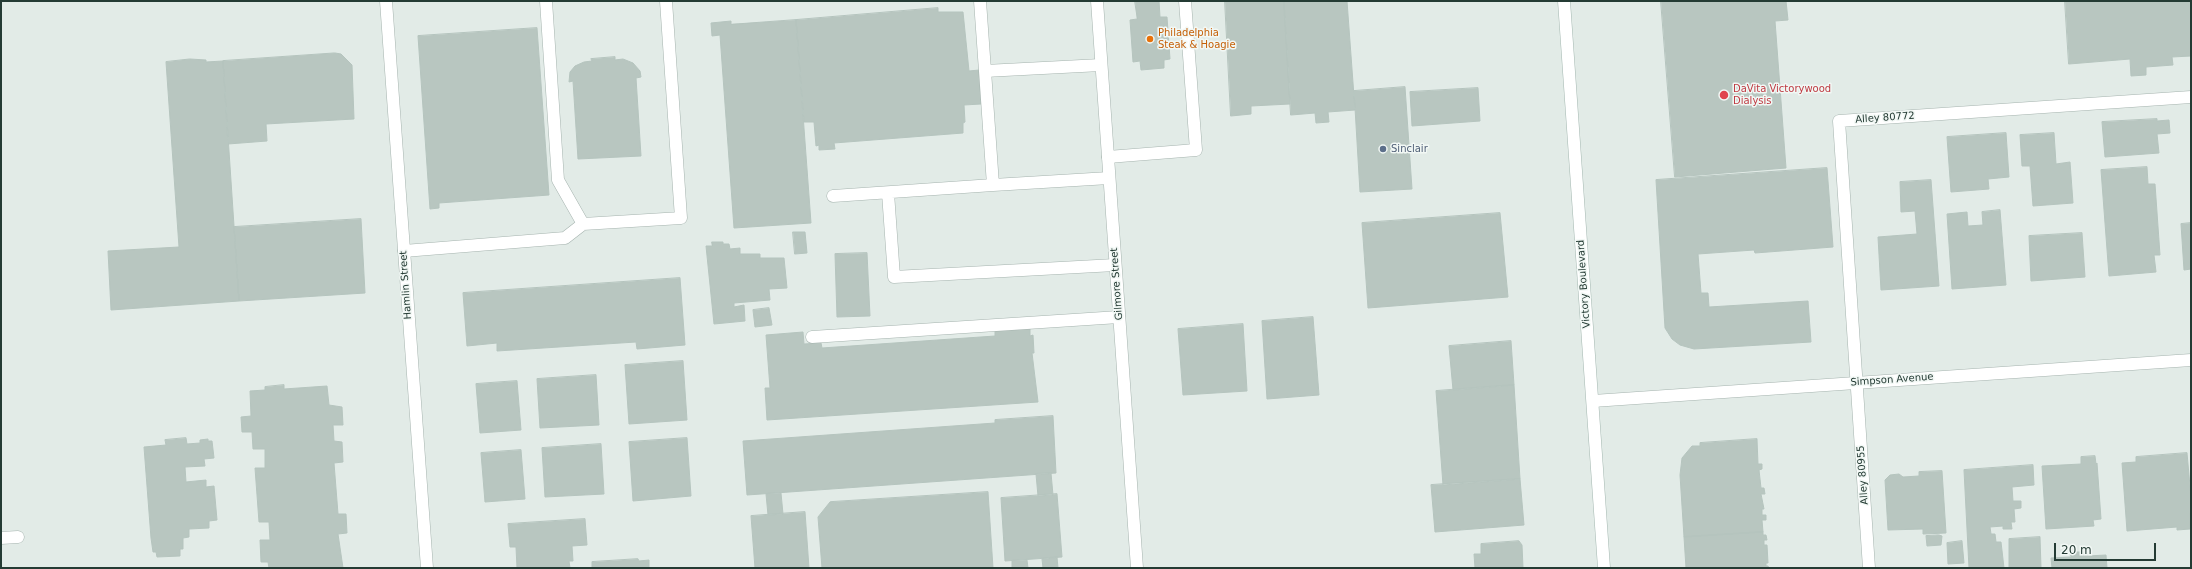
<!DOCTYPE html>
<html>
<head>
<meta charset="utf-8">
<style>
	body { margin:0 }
	#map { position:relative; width:2192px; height:569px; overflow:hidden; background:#e2ebe7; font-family:"DejaVu Sans",sans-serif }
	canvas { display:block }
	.frame { position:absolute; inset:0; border:2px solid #243b34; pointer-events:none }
	.scale { position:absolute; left:2054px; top:543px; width:102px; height:18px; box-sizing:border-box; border:2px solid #243b34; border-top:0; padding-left:5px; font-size:12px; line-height:14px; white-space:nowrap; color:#243b34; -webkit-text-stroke:3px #f2f8f5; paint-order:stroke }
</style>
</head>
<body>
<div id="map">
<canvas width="2192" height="569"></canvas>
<div class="frame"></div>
<div class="scale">20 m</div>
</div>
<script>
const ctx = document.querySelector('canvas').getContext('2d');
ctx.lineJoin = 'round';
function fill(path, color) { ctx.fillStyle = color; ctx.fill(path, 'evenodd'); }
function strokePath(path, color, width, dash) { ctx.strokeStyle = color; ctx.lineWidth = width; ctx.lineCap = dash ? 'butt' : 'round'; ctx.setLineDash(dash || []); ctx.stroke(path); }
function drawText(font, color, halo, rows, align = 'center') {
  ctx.font = font + ' "DejaVu Sans",sans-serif'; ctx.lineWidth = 3; ctx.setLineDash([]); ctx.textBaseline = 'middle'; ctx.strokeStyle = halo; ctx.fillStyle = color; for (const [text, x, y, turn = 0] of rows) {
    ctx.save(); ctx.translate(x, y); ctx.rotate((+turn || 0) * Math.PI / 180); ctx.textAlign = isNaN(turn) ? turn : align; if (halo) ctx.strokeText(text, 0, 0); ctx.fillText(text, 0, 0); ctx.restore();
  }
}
const building = new Path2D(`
	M 1135,1 L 1159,1 L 1160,17 L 1167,17 L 1170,59 L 1164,60 L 1164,68 L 1141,70 L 1140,61 L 1133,62 L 1130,20 L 1137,19 Z
	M 1225,1 L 1284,1 L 1290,104 L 1251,106 L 1251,114 L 1231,116 Z
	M 1284,1 L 1347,1 L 1355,110 L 1328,112 L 1329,122 L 1316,123 L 1315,113 L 1291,115 Z
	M 1661,1 L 1786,1 L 1788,20 L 1775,21 L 1786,168 L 1675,177 Z
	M 2065,1 L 2191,1 L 2191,56 L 2172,57 L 2173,65 L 2146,67 L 2146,75 L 2131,76 L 2130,59 L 2069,64 Z
	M 938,8 L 938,12 L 963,12 L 969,71 L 979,70 L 981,104 L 964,105 L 965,122 L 963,123 L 963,133 L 834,143 L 835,149 L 819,150 L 819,145 L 816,146 L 814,122 L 804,122 L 796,20 Z
	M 796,20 L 811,223 L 734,228 L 720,35 L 712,36 L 711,23 L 731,21 L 731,24 Z
	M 537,28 L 549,195 L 439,203 L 439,208 L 430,209 L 418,36 Z
	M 335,53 L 341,54 L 352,65 L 354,119 L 266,124 L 267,141 L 228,144 L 223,61 Z
	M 615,57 L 615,60 L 623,59 L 633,63 L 640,71 L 641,77 L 636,78 L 641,156 L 578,159 L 573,81 L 569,82 L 570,72 L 575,66 L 584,62 L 592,61 L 591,59 Z
	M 190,59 L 206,60 L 206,62 L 223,61 L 239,301 L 111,310 L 108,251 L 179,247 L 166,62 Z
	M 1405,87 L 1412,189 L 1360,192 L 1354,91 Z
	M 1478,88 L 1480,121 L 1412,126 L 1410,92 Z
	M 2157,119 L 2157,121 L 2169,120 L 2170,133 L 2157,134 L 2159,153 L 2105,157 L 2102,122 Z
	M 2006,133 L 2009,177 L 1988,179 L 1989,189 L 1951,192 L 1947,137 Z
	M 2054,133 L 2056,164 L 2070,162 L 2073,203 L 2033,206 L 2030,166 L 2022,166 L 2020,135 Z
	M 2147,167 L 2148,184 L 2155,184 L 2160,255 L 2154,255 L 2156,272 L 2109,276 L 2101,170 Z
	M 1827,168 L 1833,247 L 1755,253 L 1754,250 L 1698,254 L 1701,293 L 1708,293 L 1709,307 L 1808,301 L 1811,342 L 1694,349 L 1680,345 L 1672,339 L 1665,328 L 1656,180 Z
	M 1931,180 L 1939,286 L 1881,290 L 1878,237 L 1917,234 L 1915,211 L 1901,212 L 1900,182 Z
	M 2000,210 L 2006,285 L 1952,289 L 1947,214 L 1967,212 L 1968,226 L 1983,225 L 1982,212 Z
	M 1500,213 L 1508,297 L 1368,308 L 1362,223 Z
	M 361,219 L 365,293 L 239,301 L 234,227 Z
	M 2191,223 L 2191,269 L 2184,270 L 2181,224 Z
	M 793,232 L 805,232 L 807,253 L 795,254 Z
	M 2082,233 L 2085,277 L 2031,281 L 2029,236 Z
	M 712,242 L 723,242 L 723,244 L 729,244 L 730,249 L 740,248 L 740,254 L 760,254 L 760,258 L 784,258 L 787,288 L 769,289 L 770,300 L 734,303 L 734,307 L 744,305 L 745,321 L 714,324 L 706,246 L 712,246 Z
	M 867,253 L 870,316 L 837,317 L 835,254 Z
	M 680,278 L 685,345 L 637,349 L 636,342 L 497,351 L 497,343 L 467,346 L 463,293 Z
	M 769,308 L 772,325 L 755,327 L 753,310 Z
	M 1313,317 L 1319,395 L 1267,399 L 1262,321 Z
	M 1243,324 L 1247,391 L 1183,395 L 1178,329 Z
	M 1030,328 L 1030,336 L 1033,335 L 1034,353 L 1032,353 L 1038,402 L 767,420 L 765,388 L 770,388 L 766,335 L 803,332 L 804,344 L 821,343 L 822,348 L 995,336 L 995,331 Z
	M 1511,341 L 1514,385 L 1453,390 L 1449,346 Z
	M 683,361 L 687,420 L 629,424 L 625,365 Z
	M 596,375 L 599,425 L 540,428 L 537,379 Z
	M 517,381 L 521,430 L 480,433 L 476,384 Z
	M 284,385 L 284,389 L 327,386 L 329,405 L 342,407 L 343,425 L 333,425 L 334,441 L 342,442 L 343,462 L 334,463 L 338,514 L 346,514 L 347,533 L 338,534 L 343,568 L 269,568 L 268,562 L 261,562 L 260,540 L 270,540 L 269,522 L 259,522 L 255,468 L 265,468 L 265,449 L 253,449 L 252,432 L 242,432 L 241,417 L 251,416 L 250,391 L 265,390 L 265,387 Z
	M 1514,385 L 1520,479 L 1443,485 L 1436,391 Z
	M 1053,416 L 1056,473 L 747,495 L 743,441 L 995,423 L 995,420 Z
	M 186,438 L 187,444 L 200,443 L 200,440 L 208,439 L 208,441 L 212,441 L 214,458 L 204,459 L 205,466 L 185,467 L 186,482 L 206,480 L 206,487 L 214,486 L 217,520 L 209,521 L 209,528 L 189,529 L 189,537 L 183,538 L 183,549 L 180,549 L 180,556 L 157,557 L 156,552 L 153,552 L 151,538 L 144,447 L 166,445 L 165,440 Z
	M 687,438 L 691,496 L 633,501 L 629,442 Z
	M 1757,439 L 1758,464 L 1762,464 L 1762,469 L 1759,470 L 1761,488 L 1764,488 L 1765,494 L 1761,494 L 1764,509 L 1762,509 L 1762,515 L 1766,515 L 1766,520 L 1762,520 L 1763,532 L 1684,537 L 1680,475 L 1682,458 L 1692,446 L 1700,446 L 1700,443 Z
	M 601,444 L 604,494 L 545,497 L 542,448 Z
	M 521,450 L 525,499 L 485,502 L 481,453 Z
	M 2187,453 L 2191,497 L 2190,529 L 2177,530 L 2177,527 L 2127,531 L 2122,463 L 2136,462 L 2136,457 Z
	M 2095,456 L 2096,464 L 2097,463 L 2101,519 L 2093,520 L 2094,526 L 2046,529 L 2042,466 L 2081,464 L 2081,457 Z
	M 2033,465 L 2034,485 L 2012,487 L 2013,501 L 2021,501 L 2021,508 L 2014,509 L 2015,522 L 2011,522 L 2012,529 L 2003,529 L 2003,526 L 1990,527 L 1991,534 L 1995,534 L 1996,542 L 2001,542 L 2004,568 L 1969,568 L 1964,470 Z
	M 1942,471 L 1946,533 L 1923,534 L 1923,529 L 1888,530 L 1885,480 L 1890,475 L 1899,474 L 1903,477 L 1919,476 L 1919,472 Z
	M 1051,473 L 1053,495 L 1038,496 L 1036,474 Z
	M 1520,479 L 1524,525 L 1435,532 L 1431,485 Z
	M 988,492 L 993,568 L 822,568 L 818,517 L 830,502 Z
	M 781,493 L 783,514 L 768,515 L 766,494 Z
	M 1057,494 L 1062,557 L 1005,561 L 1001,498 Z
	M 805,512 L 809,568 L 755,568 L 751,516 Z
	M 585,519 L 587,545 L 572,546 L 573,561 L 569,561 L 570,568 L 517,568 L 516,547 L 510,547 L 508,524 Z
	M 1763,532 L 1763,535 L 1766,535 L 1767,540 L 1764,540 L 1764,545 L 1767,545 L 1768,563 L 1766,563 L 1766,566 L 1768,566 L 1769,568 L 1686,568 L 1684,537 Z
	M 1939,535 L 1942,536 L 1941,545 L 1927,546 L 1926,536 Z
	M 2040,537 L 2041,568 L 2009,568 L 2009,539 Z
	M 1519,541 L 1522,545 L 1523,568 L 1475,568 L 1474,554 L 1481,554 L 1481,544 Z
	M 1962,541 L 1964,563 L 1948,564 L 1947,543 Z
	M 2070,552 L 2087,552 L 2088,556 L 2106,555 L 2107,568 L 2052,568 L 2051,558 L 2071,557 Z
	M 1057,557 L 1058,568 L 1043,568 L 1042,559 Z
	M 638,559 L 639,561 L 649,560 L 649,568 L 592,568 L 592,562 Z
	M 1027,560 L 1028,568 L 1012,568 L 1012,561 Z`);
fill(building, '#b8c6c0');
strokePath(building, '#b5c4be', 1);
const lane = new Path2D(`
	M 546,1 L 558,180 L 583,224 L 681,218 L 666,1
	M 980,1 L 985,71 L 1101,65
	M 985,71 L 993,185 L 1109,178
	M 1108,157 L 1196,150 L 1185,1
	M 888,193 L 894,277 L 1115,265
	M 833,196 L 993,185
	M 404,251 L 565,238 L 583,224
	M 812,337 L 1119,317
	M 1869,568 L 1839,121 L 2191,97`);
const street = new Path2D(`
	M 386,1 L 427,568
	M 1097,1 L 1137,568
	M 1593,401 L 2191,360
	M 1,538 L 18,537`);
const secondary = new Path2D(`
	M 1564,1 L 1604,568`);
strokePath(lane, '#a5b3ae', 13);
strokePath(street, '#a5b3ae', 13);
strokePath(secondary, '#a2b6af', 13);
strokePath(lane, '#fff', 12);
strokePath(street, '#fff', 12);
strokePath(secondary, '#fff', 12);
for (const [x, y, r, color] of [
	[1150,39,4,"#e8710a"],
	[1724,95,5,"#e0444e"],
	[1383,149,4,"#5c6f8a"]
]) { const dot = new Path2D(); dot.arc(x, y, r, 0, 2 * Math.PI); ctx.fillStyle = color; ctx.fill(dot); strokePath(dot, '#f2f8f5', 1.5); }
drawText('10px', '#c56008', '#f2f8f5', [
	["Philadelphia",1158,33],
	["Steak & Hoagie",1158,45]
], 'left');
drawText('10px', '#be3a42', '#f2f8f5', [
	["DaVita Victorywood",1733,89],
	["Dialysis",1733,101]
], 'left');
drawText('10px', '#243b34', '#f2f8f5', [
	["Alley 80772",1885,118,-4],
	["Gilmore Street",1117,284,-94],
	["Victory Boulevard",1584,284,-94],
	["Hamlin Street",406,285,-94],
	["Simpson Avenue",1892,380,-4],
	["Alley 80955",1863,475,-94]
]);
drawText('10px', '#4e5e75', '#f2f8f5', [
	["Sinclair",1391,149]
], 'left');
</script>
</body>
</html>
